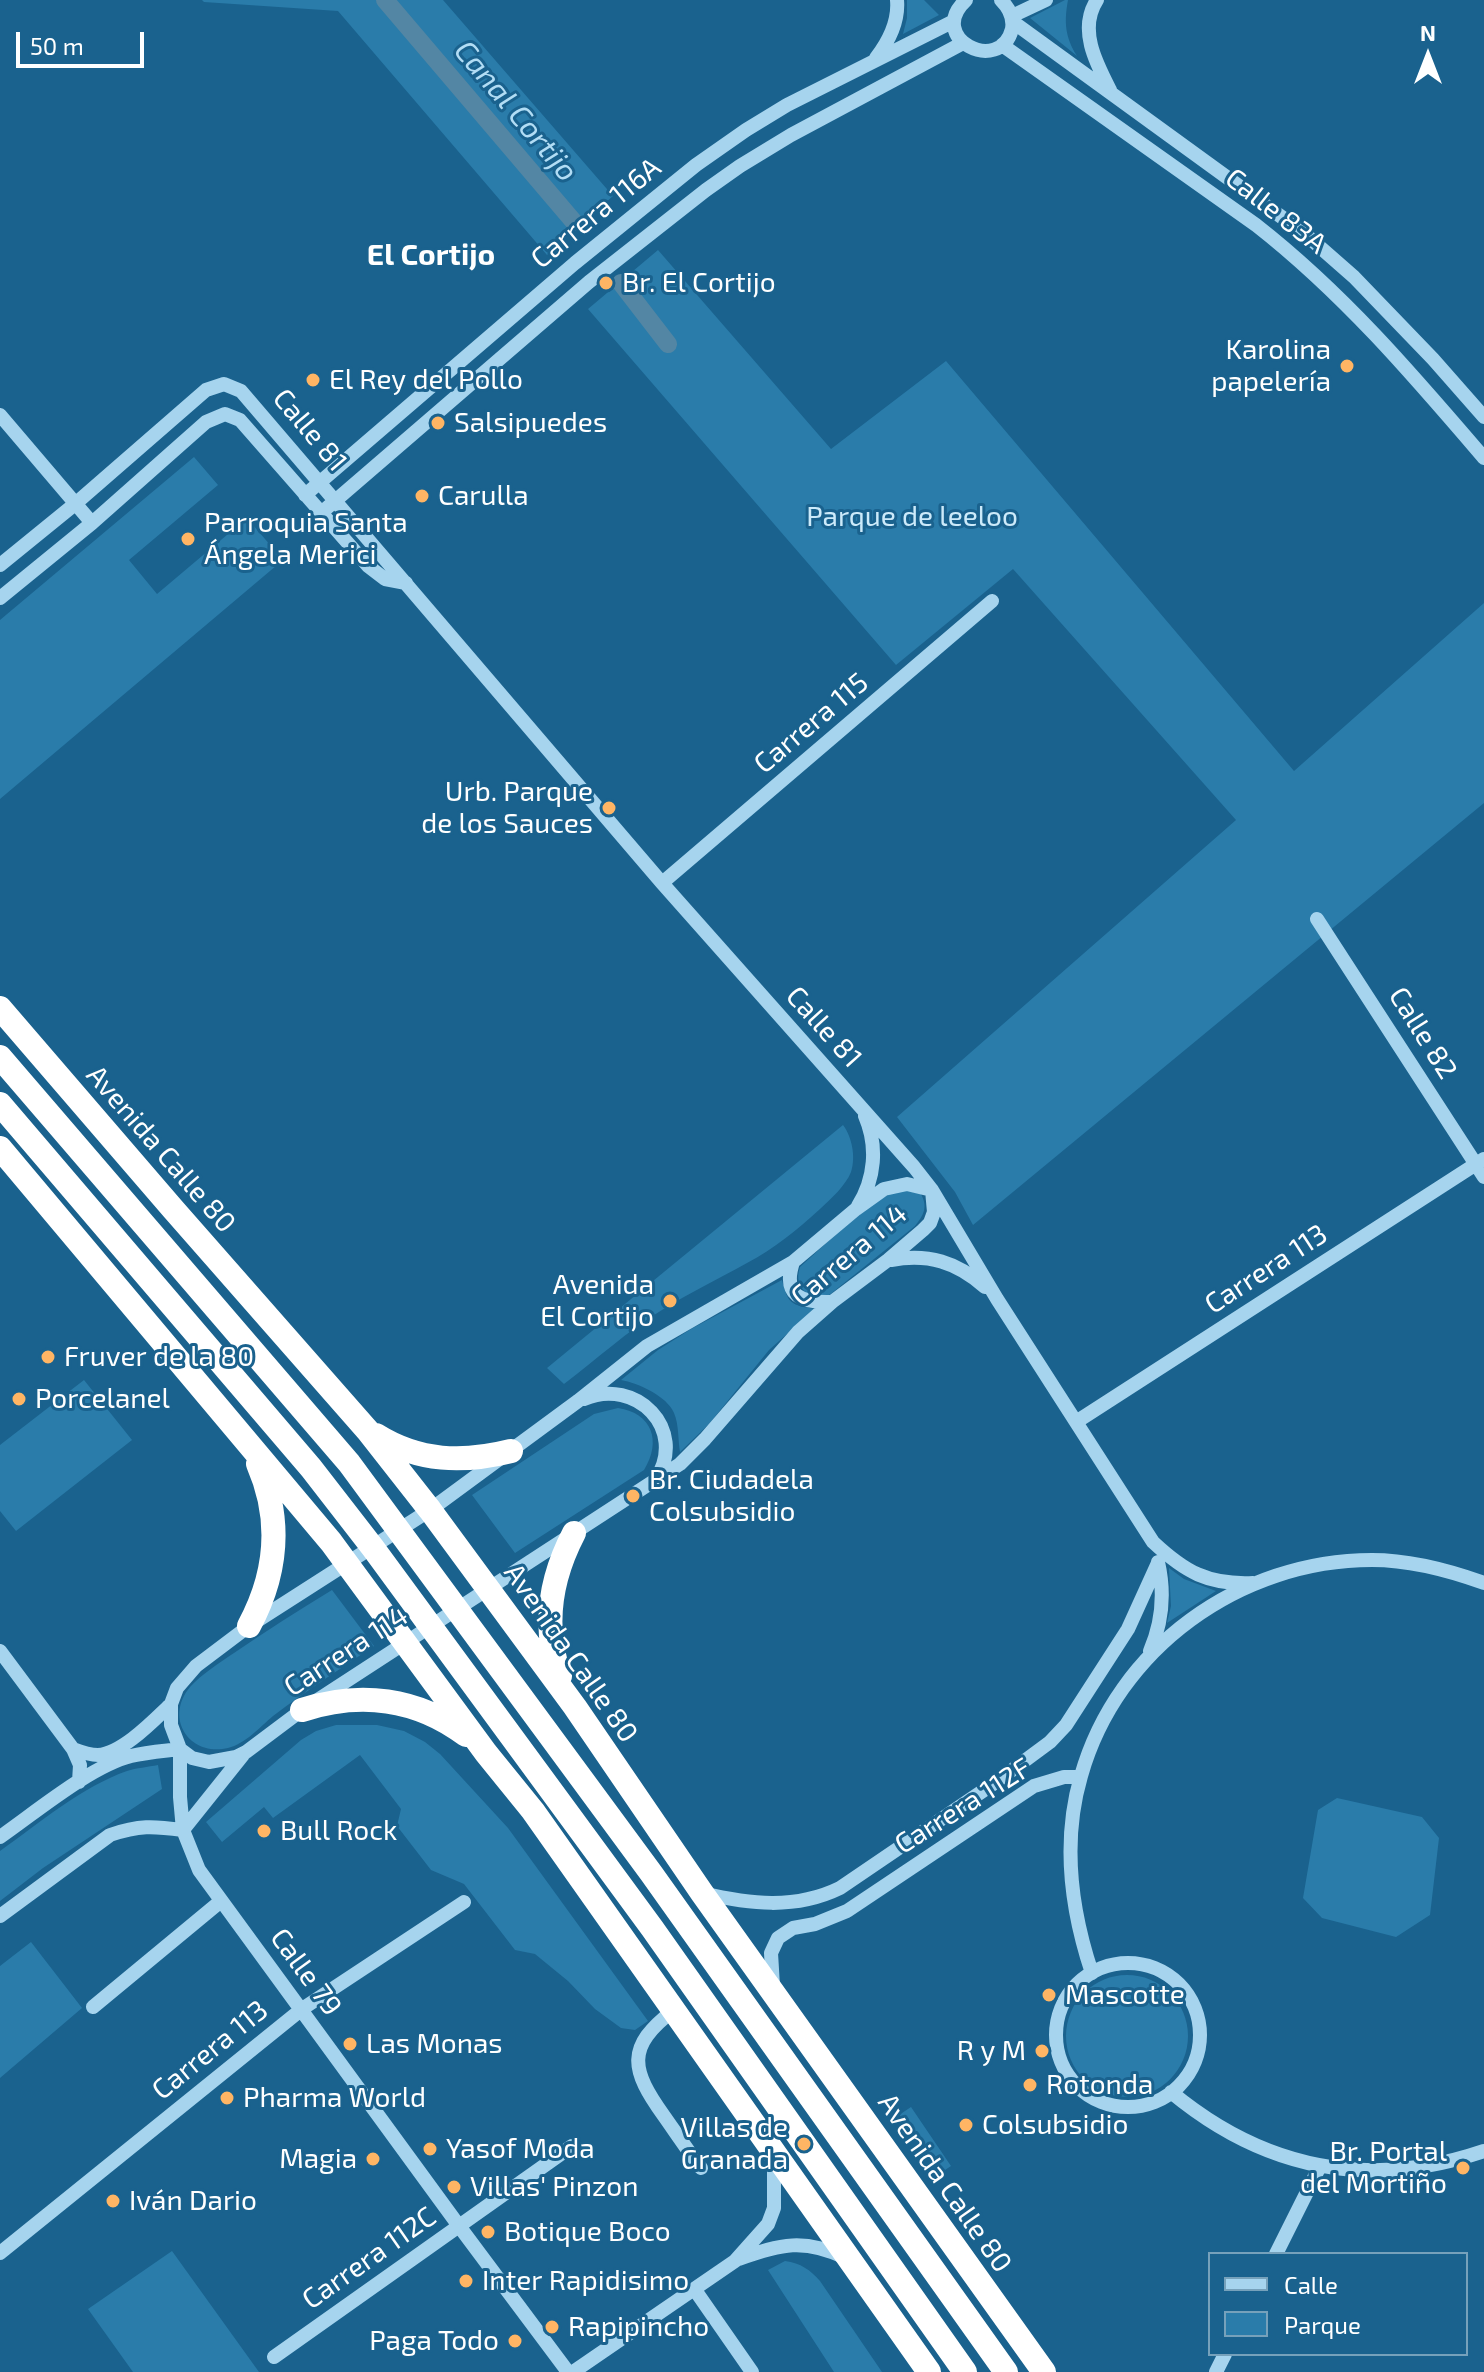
<!DOCTYPE html>
<html>
<head>
<meta charset="utf-8">
<style>
	body { margin:0 }
	#map { position:relative; width:1484px; height:2372px; overflow:hidden; background:#1a628e; font-family:"Exo 2",sans-serif }
	canvas { display:block }
	.legend { position:absolute; left:1208px; top:2252px; width:260px; height:104px; box-sizing:border-box; background:#1a628e; border:2px solid #76a1bb; margin:0; padding:10px 14px; list-style:none; font-size:24px; color:#fff }
	.legend li { display:flex; align-items:center; gap:16px; height:40px }
	.legend b { width:40px; border:2px solid #76a1bb }
	.north { position:absolute; left:1388px; top:16px; width:80px; height:80px; -webkit-text-stroke:6px #1a628e; paint-order:stroke; rotate:0deg; font-size:22px; font-weight:700; line-height:32px; text-align:center; color:#fff }
	.north::after { content:''; display:block; margin:auto; width:28px; height:36px; background:#fff; clip-path:polygon(50% 0,100% 100%,50% 72%,0 100%) }
	.scale { position:absolute; left:16px; top:32px; width:128px; height:36px; box-sizing:border-box; border:4px solid #fff; border-top:0; padding-left:10px; font-size:24px; line-height:28px; white-space:nowrap; color:#fff; -webkit-text-stroke:6px #1a628e; paint-order:stroke }
</style>
</head>
<body>
<div id="map">
<canvas width="1484" height="2372"></canvas>
<ul class="legend">
<li><b style="height:10px;background:#a6d4ee"></b>Calle</li>
<li><b style="height:22px;background:#2a7caa"></b>Parque</li>
</ul>
<div class="north">N</div>
<div class="scale">50 m</div>
</div>
<script>
const ctx = document.querySelector('canvas').getContext('2d');
ctx.lineJoin = 'round';
function fill(path, color) { ctx.fillStyle = color; ctx.fill(path, 'evenodd'); }
function strokePath(path, color, width, dash) { ctx.strokeStyle = color; ctx.lineWidth = width; ctx.lineCap = dash ? 'butt' : 'round'; ctx.setLineDash(dash || []); ctx.stroke(path); }
function drawText(font, color, halo, rows, align = 'center') {
  ctx.font = font + ' "Exo 2",sans-serif'; ctx.lineWidth = 6; ctx.setLineDash([]); ctx.textBaseline = 'middle'; ctx.strokeStyle = halo; ctx.fillStyle = color; for (const [text, x, y, turn = 0] of rows) {
    ctx.save(); ctx.translate(x, y); ctx.rotate((+turn || 0) * Math.PI / 180); ctx.textAlign = isNaN(turn) ? turn : align; if (halo) ctx.strokeText(text, 0, 0); ctx.fillText(text, 0, 0); ctx.restore();
  }
}
fill(new Path2D(`
	M 202,0 L 443,0 L 613,196 L 547,255 L 338,11 L 204,2 Z
	M 907,0 L 924,0 L 939,15 L 903,34 L 907,18 Z
	M 1065,0 L 1068,0 C 1064,22 1065,37 1077,56 L 1030,18 Z
	M 658,250 L 831,449 L 946,361 L 1294,771 L 1484,603 L 1484,803 L 973,1225 L 955,1192 L 897,1117 L 1236,820 L 1013,569 L 896,665 L 588,309 Z
	M 194,457 L 218,485 L 129,560 L 157,594 L 247,518 L 283,560 L 0,799 L 0,620 Z
	M 843,1125 C 852,1137 856,1157 851,1172 C 846,1185 831,1199 820,1209 C 798,1229 774,1249 747,1263 C 718,1279 689,1293 662,1310 C 627,1331 596,1360 564,1384 L 547,1368 Z
	M 901,1189 L 921,1194 C 928,1207 924,1215 915,1226 L 828,1296 L 806,1294 C 799,1284 796,1280 800,1267 C 831,1240 863,1204 901,1189 Z
	M 782,1280 C 788,1304 791,1305 815,1309 L 769,1350 L 709,1424 L 680,1452 C 678,1441 679,1424 674,1413 C 667,1396 638,1383 621,1380 L 658,1350 L 691,1329 Z
	M 84,1380 L 132,1440 L 16,1531 L 0,1511 L 0,1445 Z
	M 618,1408 C 652,1413 662,1441 644,1470 L 515,1553 L 472,1495 L 594,1414 Z
	M 1169,1568 L 1184,1579 L 1216,1591 L 1167,1623 L 1171,1606 Z
	M 332,1590 L 374,1646 C 340,1669 306,1691 273,1716 C 260,1727 245,1744 228,1748 C 189,1757 164,1718 190,1687 C 202,1674 219,1663 234,1653 C 266,1631 299,1610 332,1590 Z
	M 336,1725 L 377,1725 L 404,1731 L 425,1742 L 440,1754 L 508,1828 L 648,2021 L 635,2030 L 621,2028 L 595,2009 L 568,1981 L 535,1954 L 515,1950 L 464,1884 L 431,1870 L 397,1826 L 401,1809 L 360,1755 L 273,1818 L 264,1807 L 222,1842 L 206,1822 L 301,1740 L 316,1731 Z
	M 158,1765 L 162,1789 L 43,1868 L 0,1901 L 0,1851 C 38,1824 83,1786 127,1771 C 136,1768 148,1767 158,1765 Z
	M 1337,1798 L 1422,1817 L 1439,1838 L 1430,1915 L 1396,1937 L 1322,1918 L 1303,1898 L 1318,1810 Z
	M 31,1942 L 82,2008 L 0,2078 L 0,1966 Z
	M1066 2036a61 61 0 1 1 122 0a61 61 0 1 1-122 0Z
	M 911,2107 L 951,2166 L 939,2174 L 899,2115 Z
	M 172,2251 L 259,2372 L 133,2372 L 88,2309 Z
	M 785,2261 C 801,2263 810,2270 820,2281 L 882,2372 L 834,2372 L 768,2270 Z`), '#2a7caa');
strokePath(new Path2D(`
	M 385,0 L 574,222
	M 621,283 L 668,344`), '#5386a4', 18);
strokePath(new Path2D(`
	M 966,0 C 925,38 1000,76 1012,29 C 1014,17 1009,8 1001,0
	M 1097,0 C 1078,29 1096,63 1110,90
	M 1012,16 L 1046,0
	M 1013,22 L 1305,234 L 1354,277 L 1433,359 L 1484,417
	M 1002,45 L 1256,225 C 1343,293 1413,375 1484,458
	M 876,58 C 889,41 899,22 897,0
	M 0,415 L 92,523
	M 305,495 L 575,263 L 696,165 L 746,130 L 787,105 L 954,21
	M 321,513 L 589,282 L 706,190 L 740,166 L 791,135 L 963,43
	M 0,565 L 75,504 L 206,390 L 224,384 L 241,391 L 662,883 L 914,1167 L 932,1190 L 997,1299 L 1153,1542 C 1185,1572 1208,1585 1253,1583
	M 0,598 L 92,523 L 206,422 L 225,414 L 240,420 L 368,566 L 385,579 L 406,583
	M 662,883 L 992,601
	M 1317,919 L 1484,1177
	M 907,1184 L 932,1190 L 934,1212 L 930,1223 L 923,1230 L 888,1260 L 832,1302 L 798,1332 L 705,1439 L 680,1464 L 302,1710 L 246,1752 L 236,1757 L 209,1762 L 192,1758 L 180,1749 L 171,1725 L 171,1704 L 177,1688 L 196,1666 L 249,1626 L 430,1510 L 578,1401 L 647,1346 L 793,1262 L 856,1209 L 884,1189 Z
	M 858,1206 C 875,1179 878,1146 865,1116
	M 891,1260 C 928,1253 957,1262 985,1287
	M 793,1262 C 782,1296 801,1303 832,1302
	M 584,1399 C 636,1377 688,1429 656,1479
	M 1076,1422 L 1484,1159
	M 0,1651 L 73,1749 L 80,1765 L 79,1782
	M 1150,1651 C 1163,1621 1165,1593 1158,1562
	M 73,1749 C 81,1752 90,1755 98,1755 C 123,1753 154,1720 171,1704
	M 180,1749 L 180,1797 L 183,1830 L 199,1870 L 459,2226 L 568,2372
	M 183,1830 L 243,1755
	M 0,1837 C 36,1812 91,1766 131,1756 C 147,1752 164,1751 180,1749
	M 702,1893 C 749,1904 795,1910 840,1888 L 996,1782 L 1050,1742 L 1066,1725 L 1128,1629 L 1158,1563
	M 0,1916 L 110,1835 C 139,1825 153,1826 183,1830
	M1056 2035a72 72 0 1 1 144 0a72 72 0 1 1-144 0Z
	M 1092,1973 C 1071,1910 1062,1841 1081,1776 C 1117,1648 1240,1560 1372,1560 C 1411,1560 1448,1570 1484,1583
	M 773,1986 L 771,1953 L 778,1938 L 793,1928 L 815,1924 L 847,1911 L 1034,1786 L 1064,1777 L 1080,1777
	M 93,2007 L 221,1901
	M 674,2010 C 625,2047 631,2070 664,2116 C 676,2133 688,2151 701,2168
	M 1171,2092 C 1265,2170 1369,2190 1484,2151
	M 0,2253 L 302,2009 L 464,1902
	M 1276,2254 L 1320,2166
	M 739,2259 C 781,2244 804,2238 846,2258
	M 695,2290 L 752,2372
	M 274,2357 L 572,2146
	M 573,2372 L 735,2261 L 768,2224 L 774,2208 L 774,2156
	M 1216,2372 L 1225,2354`), '#a6d4ee', 14);
strokePath(new Path2D(`
	M 0,1008 L 173,1209 L 368,1431 L 430,1510 L 575,1707 L 702,1893 L 1044,2372
	M 0,1057 L 349,1463 L 651,1873 L 1006,2372
	M 0,1104 L 311,1468 L 373,1548 L 652,1928 L 965,2372
	M 0,1148 L 331,1542 L 486,1753 L 533,1811 L 929,2372
	M 376,1435 C 419,1462 463,1463 511,1451
	M 249,1626 C 277,1574 282,1519 258,1464
	M 560,1676 C 542,1626 550,1579 574,1533
	M 302,1710 C 360,1691 417,1698 466,1735`), '#fff', 24);
for (const [x, y, r, color] of [
	[606,283,8,"#ffb564"],
	[1347,366,8,"#ffb564"],
	[313,380,8,"#ffb564"],
	[438,423,8,"#ffb564"],
	[422,496,8,"#ffb564"],
	[188,539,8,"#ffb564"],
	[609,808,8,"#ffb564"],
	[670,1301,8,"#ffb564"],
	[48,1357,8,"#ffb564"],
	[19,1399,8,"#ffb564"],
	[633,1496,8,"#ffb564"],
	[264,1831,8,"#ffb564"],
	[1049,1995,8,"#ffb564"],
	[350,2044,8,"#ffb564"],
	[1042,2051,8,"#ffb564"],
	[1030,2085,8,"#ffb564"],
	[227,2098,8,"#ffb564"],
	[966,2125,8,"#ffb564"],
	[804,2144,8,"#ffb564"],
	[430,2149,8,"#ffb564"],
	[373,2159,8,"#ffb564"],
	[1463,2168,8,"#ffb564"],
	[454,2187,8,"#ffb564"],
	[113,2201,8,"#ffb564"],
	[488,2232,8,"#ffb564"],
	[466,2281,8,"#ffb564"],
	[552,2327,8,"#ffb564"],
	[515,2341,8,"#ffb564"]
]) { const dot = new Path2D(); dot.arc(x, y, r, 0, 2 * Math.PI); ctx.fillStyle = color; ctx.fill(dot); strokePath(dot, '#1a628e', 3); }
drawText('28px', '#fff', '#1a628e', [
	["Calle 83A",1276,211,38],
	["Carrera 116A",596,213,-39],
	["Calle 81",310,430,50],
	["Carrera 115",811,723,-40],
	["Calle 81",824,1027,48],
	["Calle 82",1423,1033,58],
	["Avenida Calle 80",161,1149,49],
	["Carrera 114",849,1255,-40],
	["Carrera 113",1266,1269,-33],
	["Carrera 114",346,1651,-33],
	["Avenida Calle 80",571,1653,55],
	["Carrera 112F",963,1806,-32],
	["Calle 79",306,1972,54],
	["Carrera 113",210,2050,-39],
	["Avenida Calle 80",945,2183,55],
	["Carrera 112C",369,2258,-35]
]);
drawText('28px', '#fff', '#1a628e', [
	["Br. El Cortijo",622,283],
	["Karolina",1331,350,"right"],
	["papelería",1331,382,"right"],
	["El Rey del Pollo",329,380],
	["Salsipuedes",454,423],
	["Carulla",438,496],
	["Parroquia Santa",204,523],
	["Ángela Merici",204,555],
	["Urb. Parque",593,792,"right"],
	["de los Sauces",593,824,"right"],
	["Avenida",654,1285,"right"],
	["El Cortijo",654,1317,"right"],
	["Fruver de la 80",64,1357],
	["Porcelanel",35,1399],
	["Br. Ciudadela",649,1480],
	["Colsubsidio",649,1512],
	["Bull Rock",280,1831],
	["Mascotte",1065,1995],
	["Las Monas",366,2044],
	["R y M",1026,2051,"right"],
	["Rotonda",1046,2085],
	["Pharma World",243,2098],
	["Colsubsidio",982,2125],
	["Villas de",788,2128,"right"],
	["Granada",788,2160,"right"],
	["Yasof Moda",446,2149],
	["Br. Portal",1447,2152,"right"],
	["del Mortiño",1447,2184,"right"],
	["Magia",357,2159,"right"],
	["Villas' Pinzon",470,2187],
	["Iván Dario",129,2201],
	["Botique Boco",504,2232],
	["Inter Rapidisimo",482,2281],
	["Rapipincho",568,2327],
	["Paga Todo",499,2341,"right"]
], 'left');
drawText('28px', '#cceafa', '#1a628e', [
	["Parque de leeloo",912,517]
]);
drawText('italic 30px', '#b2ddf5', '#1a628e', [
	["Canal Cortijo",516,111,50]
]);
drawText('bold 30px', '#fff', '#1a628e', [
	["El Cortijo",431,255]
]);
</script>
</body>
</html>
